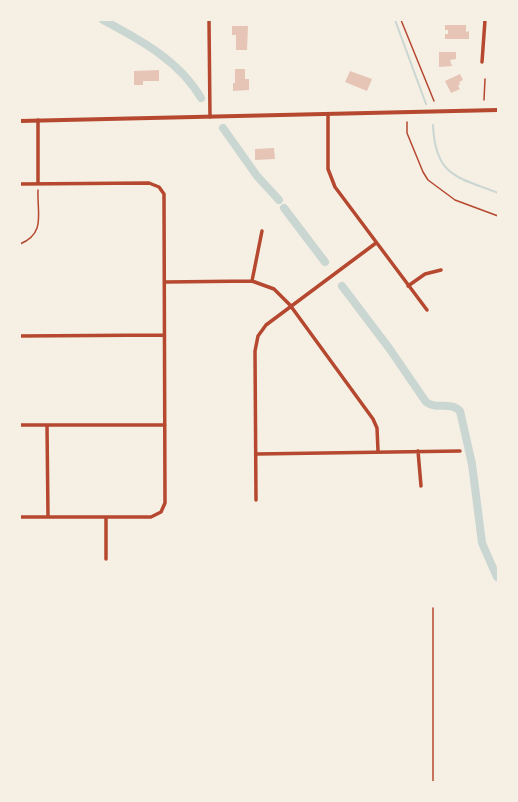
<!DOCTYPE html>
<html>
<head>
<meta charset="utf-8">
<style>
	body { margin:0 }
	#map { position:relative; width:518px; height:802px; overflow:hidden; background:#f6efe4; font-family:Lato,sans-serif }
	canvas { display:block }
	.frame { position:absolute; inset:0; border:21px solid #f6efe4; pointer-events:none }
</style>
</head>
<body>
<div id="map">
<canvas width="518" height="802"></canvas>
<div class="frame"></div>
</div>
<script>
const ctx = document.querySelector('canvas').getContext('2d');
ctx.lineJoin = 'round';
function strokePath(path, color, width, dash) { ctx.strokeStyle = color; ctx.lineWidth = width; ctx.lineCap = dash ? 'butt' : 'round'; ctx.setLineDash(dash || []); ctx.stroke(path); }
function fill(path, color) { ctx.fillStyle = color; ctx.fill(path, 'evenodd'); }
strokePath(new Path2D(`
	M 395,20 L 426,104
	M 433,125 C 435,176 457,177 498,193`), '#c9d6d2', 2);
strokePath(new Path2D(`
	M 103,20 C 140,40 179,60 201,98
	M 223,128 L 257,176 L 279,200
	M 284,208 L 325,262
	M 342,286 L 389,348 L 426,402 C 436,410 450,401 460,411 L 472,464 L 482,543 L 497,577`), '#c9d6d2', 8);
fill(new Path2D(`
	M 445,25 L 466,25 L 466,32 L 469,31 L 469,39 L 445,39 L 445,34 L 448,34 L 448,30 L 445,30 Z
	M 232,26 L 248,26 L 247,50 L 236,50 L 236,35 L 232,35 Z
	M 439,52 L 456,52 L 456,59 L 450,60 L 452,66 L 439,67 Z
	M 235,69 L 245,69 L 245,79 L 249,79 L 249,90 L 233,91 L 233,83 L 235,83 Z
	M 159,70 L 159,81 L 143,81 L 143,85 L 134,85 L 134,71 Z
	M 350,71 L 372,79 L 367,91 L 345,82 Z
	M 460,74 L 463,80 L 459,82 L 460,84 L 458,86 L 460,89 L 451,93 L 445,81 Z
	M 274,148 L 275,159 L 255,160 L 255,149 Z`), '#e6c5b7');
strokePath(new Path2D(`
	M 401,20 L 434,101
	M 484,100 L 485,79
	M 407,122 L 407,133 L 423,172 L 428,180 L 455,200 L 498,216
	M 20,244 C 46,233 37,214 38,190`), '#b5482f', 1.5);
strokePath(new Path2D(`
	M 433,608 L 433,782`), '#b5482f', 1.5);
strokePath(new Path2D(`
	M 209,20 L 210,117
	M 482,62 L 485,20
	M 328,115 L 328,169 L 335,187 L 427,310
	M 20,184 L 149,183 L 159,187 L 164,194 L 165,503 L 161,512 L 151,517 L 20,517
	M 38,184 L 38,120
	M 252,281 L 262,231
	M 165,282 L 252,281 L 274,289 L 290,305 L 373,419 L 377,428 L 378,451
	M 408,286 L 425,274 L 441,270
	M 20,336 L 164,335
	M 20,425 L 165,425
	M 47,425 L 48,517
	M 418,451 L 421,486
	M 256,454 L 460,451
	M 256,500 L 255,351 L 258,336 L 266,325 L 376,243
	M 106,517 L 106,559`), '#b5482f', 3.5);
strokePath(new Path2D(`
	M 20,121 L 498,110`), '#b5482f', 4);
</script>
</body>
</html>
